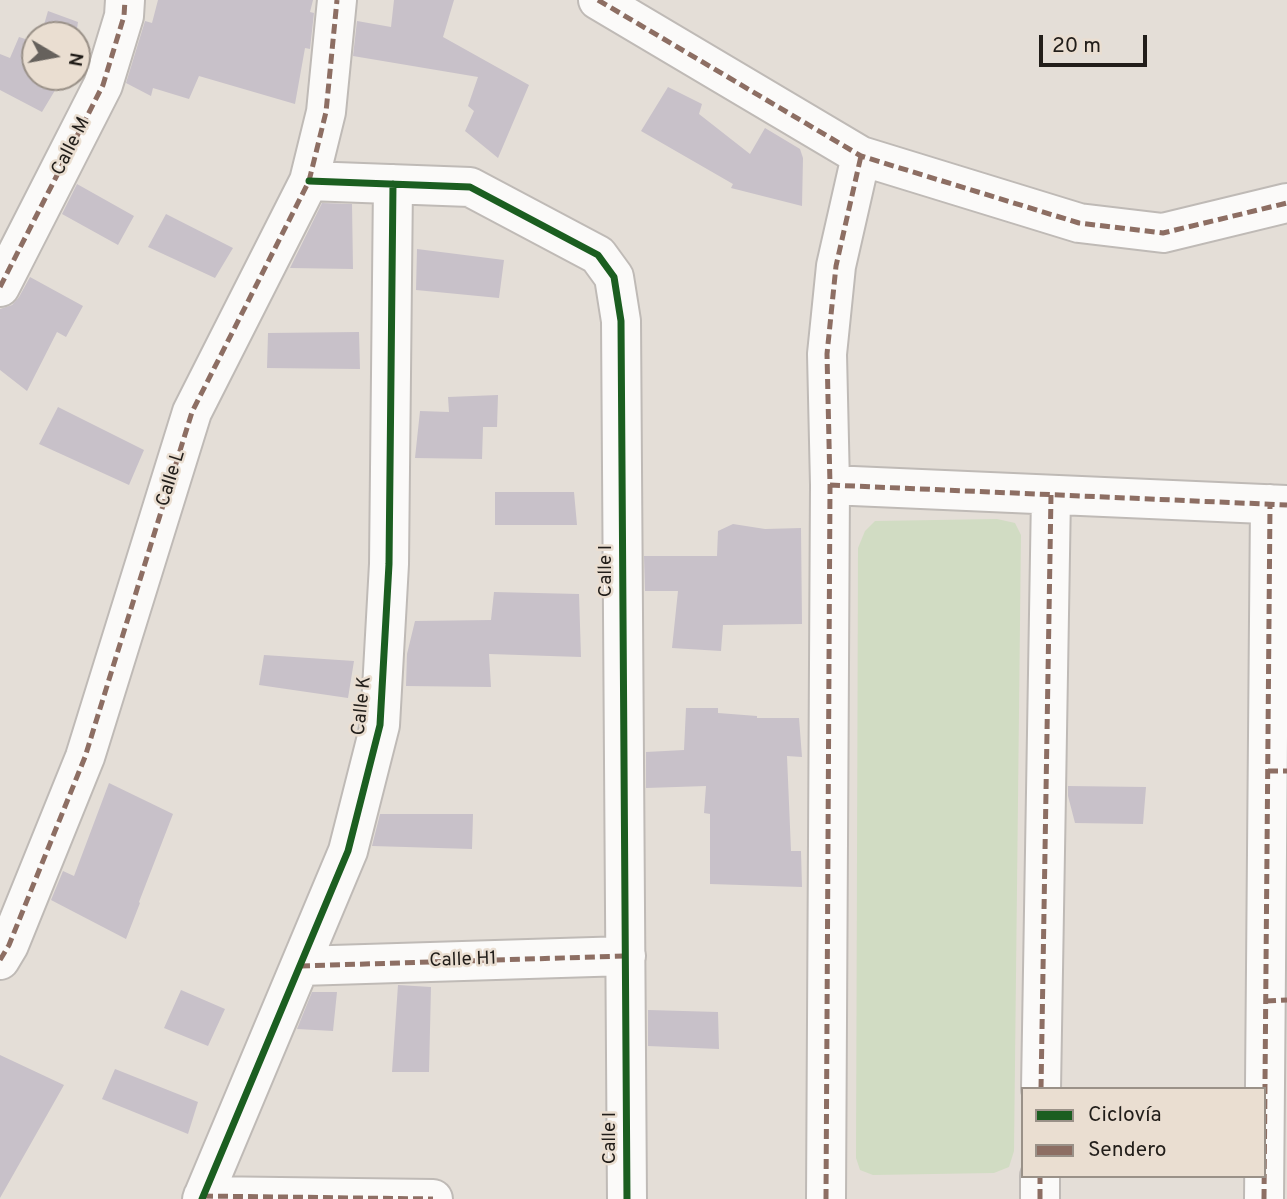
<!DOCTYPE html>
<html>
<head>
<meta charset="utf-8">
<style>
	body { margin:0 }
	#map { position:relative; width:1287px; height:1199px; overflow:hidden; background:#e4ded7; font-family:Overpass,sans-serif }
	canvas { display:block }
	.legend { position:absolute; left:1021px; top:1087px; width:245px; height:91px; box-sizing:border-box; background:#eaded1; border:2px solid #9a9188; margin:0; padding:9px 12px; list-style:none; font-size:21px; color:#221e1a }
	.legend li { display:flex; align-items:center; gap:14px; height:35px }
	.legend b { width:35px; border:2px solid #9a9188 }
	.north { position:absolute; left:21px; top:21px; width:70px; height:70px; box-sizing:border-box; background:#eaded1; border:2px solid #9a9188; border-radius:50%; rotate:100deg; font-size:19px; font-weight:700; line-height:28px; text-align:center; color:#221e1a }
	.north::after { content:''; display:block; margin:auto; width:24px; height:32px; background:#66615c; clip-path:polygon(50% 0,100% 100%,50% 72%,0 100%) }
	.scale { position:absolute; left:1039px; top:35px; width:108px; height:32px; box-sizing:border-box; border:4px solid #221e1a; border-top:0; padding-left:9px; font-size:21px; line-height:24px; white-space:nowrap; color:#221e1a; -webkit-text-stroke:5px #eaded1; paint-order:stroke }
</style>
</head>
<body>
<div id="map">
<canvas width="1287" height="1199"></canvas>
<ul class="legend">
<li><b style="height:9px;background:#1b5e20"></b>Ciclovía</li>
<li><b style="height:9px;background:#8d6e63"></b>Sendero</li>
</ul>
<div class="north">N</div>
<div class="scale">20 m</div>
</div>
<script>
const ctx = document.querySelector('canvas').getContext('2d');
ctx.lineJoin = 'round';
function fill(path, color) { ctx.fillStyle = color; ctx.fill(path, 'evenodd'); }
function strokePath(path, color, width, dash) { ctx.strokeStyle = color; ctx.lineWidth = width; ctx.lineCap = dash ? 'butt' : 'round'; ctx.setLineDash(dash || []); ctx.stroke(path); }
function drawText(font, color, halo, rows, align = 'center') {
  ctx.font = font + ' Overpass,sans-serif'; ctx.lineWidth = 5; ctx.setLineDash([]); ctx.textBaseline = 'middle'; ctx.strokeStyle = halo; ctx.fillStyle = color; for (const [text, x, y, turn = 0] of rows) {
    ctx.save(); ctx.translate(x, y); ctx.rotate((+turn || 0) * Math.PI / 180); ctx.textAlign = isNaN(turn) ? turn : align; if (halo) ctx.strokeText(text, 0, 0); ctx.fillText(text, 0, 0); ctx.restore();
  }
}
fill(new Path2D(`
	M 997,519 L 1015,523 L 1021,535 L 1014,1151 L 1009,1167 L 994,1173 L 873,1175 L 860,1170 L 856,1158 L 858,548 L 865,531 L 875,521 Z`), '#d1dcc3');
fill(new Path2D(`
	M 158,0 L 313,0 L 310,12 L 314,13 L 310,49 L 305,48 L 295,104 L 199,76 L 189,99 L 153,88 L 151,96 L 126,83 L 145,21 L 152,23 Z
	M 394,0 L 454,0 L 443,37 L 529,85 L 498,158 L 465,131 L 474,111 L 468,106 L 478,77 L 353,56 L 357,21 L 391,27 Z
	M 48,11 L 78,22 L 76,35 L 41,35 Z
	M 19,37 L 35,42 L 35,77 L 63,77 L 42,112 L 0,90 L 0,54 L 10,58 Z
	M 668,87 L 702,104 L 699,114 L 750,154 L 765,128 L 800,149 L 803,158 L 802,206 L 731,188 L 733,184 L 641,131 Z
	M 77,184 L 134,216 L 118,245 L 62,214 Z
	M 322,203 L 352,204 L 353,269 L 290,268 Z
	M 166,214 L 233,248 L 215,278 L 148,247 Z
	M 417,249 L 504,260 L 499,298 L 416,290 Z
	M 30,277 L 83,306 L 66,337 L 57,332 L 27,391 L 0,370 L 0,309 L 12,305 L 19,297 Z
	M 359,332 L 360,369 L 267,368 L 268,333 Z
	M 498,395 L 497,427 L 483,427 L 482,459 L 415,458 L 420,411 L 449,412 L 448,397 Z
	M 58,407 L 144,450 L 129,485 L 39,444 Z
	M 495,492 L 574,492 L 577,525 L 495,525 Z
	M 733,524 L 765,529 L 801,528 L 802,624 L 723,625 L 721,651 L 672,648 L 678,591 L 645,591 L 644,556 L 717,556 L 718,531 Z
	M 494,592 L 579,594 L 581,657 L 489,654 L 491,687 L 406,686 L 407,654 L 415,621 L 491,620 Z
	M 264,655 L 354,661 L 348,698 L 259,685 Z
	M 686,708 L 718,708 L 718,713 L 757,716 L 757,718 L 799,718 L 802,757 L 787,756 L 791,851 L 801,851 L 802,887 L 710,884 L 710,814 L 704,813 L 706,786 L 646,788 L 646,752 L 684,750 Z
	M 109,783 L 173,814 L 139,902 L 140,903 L 126,939 L 51,900 L 63,871 L 74,876 Z
	M 1068,786 L 1146,787 L 1143,824 L 1075,823 L 1068,796 Z
	M 380,814 L 473,814 L 472,849 L 372,846 Z
	M 398,985 L 431,987 L 429,1072 L 392,1072 Z
	M 181,990 L 225,1009 L 208,1046 L 164,1028 Z
	M 312,992 L 337,992 L 333,1031 L 297,1029 Z
	M 648,1010 L 718,1012 L 719,1049 L 648,1046 Z
	M 0,1055 L 64,1085 L 0,1198 Z
	M 115,1069 L 198,1102 L 188,1134 L 102,1099 Z`), '#c8c1c9');
const minor = new Path2D(`
	M 598,0 L 861,156 L 1079,223 L 1163,233 L 1287,203
	M 309,181 L 470,187 L 598,255 L 614,277 L 621,321 L 627,1199
	M 0,287 L 103,85 L 124,16 L 125,0
	M 830,485 L 1287,505
	M 0,960 L 9,945 L 85,757 L 192,412 L 309,181 L 326,112 L 337,0
	M 300,966 L 626,956
	M 1041,1089 L 1051,495
	M 203,1196 L 433,1199
	M 202,1199 L 348,851 L 380,725 L 389,564 L 393,184
	M 826,1199 L 830,485 L 827,354 L 836,266 L 861,156
	M 1040,1199 L 1040,1176
	M 1264,1199 L 1270,504`);
strokePath(minor, '#bfbab6', 42);
strokePath(minor, '#fbfaf9', 38);
strokePath(new Path2D(`
	M 598,0 L 861,156 L 1079,223 L 1163,233 L 1287,203
	M 0,287 L 103,85 L 124,16 L 125,0
	M 830,485 L 1287,505
	M 1268,771 L 1287,771
	M 0,960 L 9,945 L 85,757 L 192,412 L 309,181 L 326,112 L 337,0
	M 300,966 L 626,956
	M 1266,1001 L 1287,1000
	M 1041,1089 L 1051,495
	M 203,1196 L 433,1199
	M 826,1199 L 830,485 L 827,354 L 836,266 L 861,156
	M 1040,1199 L 1040,1176
	M 1264,1199 L 1270,504`), '#8d6e63', 5, [10, 5]);
strokePath(new Path2D(`
	M 309,181 L 470,187 L 598,255 L 614,277 L 621,321 L 627,1199
	M 202,1199 L 348,851 L 380,725 L 389,564 L 393,184`), '#1b5e20', 7);
drawText('19px', '#221e1a', '#eaded1', [
	["Calle M",72,147,-63],
	["Calle L",172,479,-73],
	["Calle I",607,571,-90],
	["Calle K",363,706,-84],
	["Calle H1",463,961,-2],
	["Calle I",611,1138,-90]
]);
</script>
</body>
</html>
